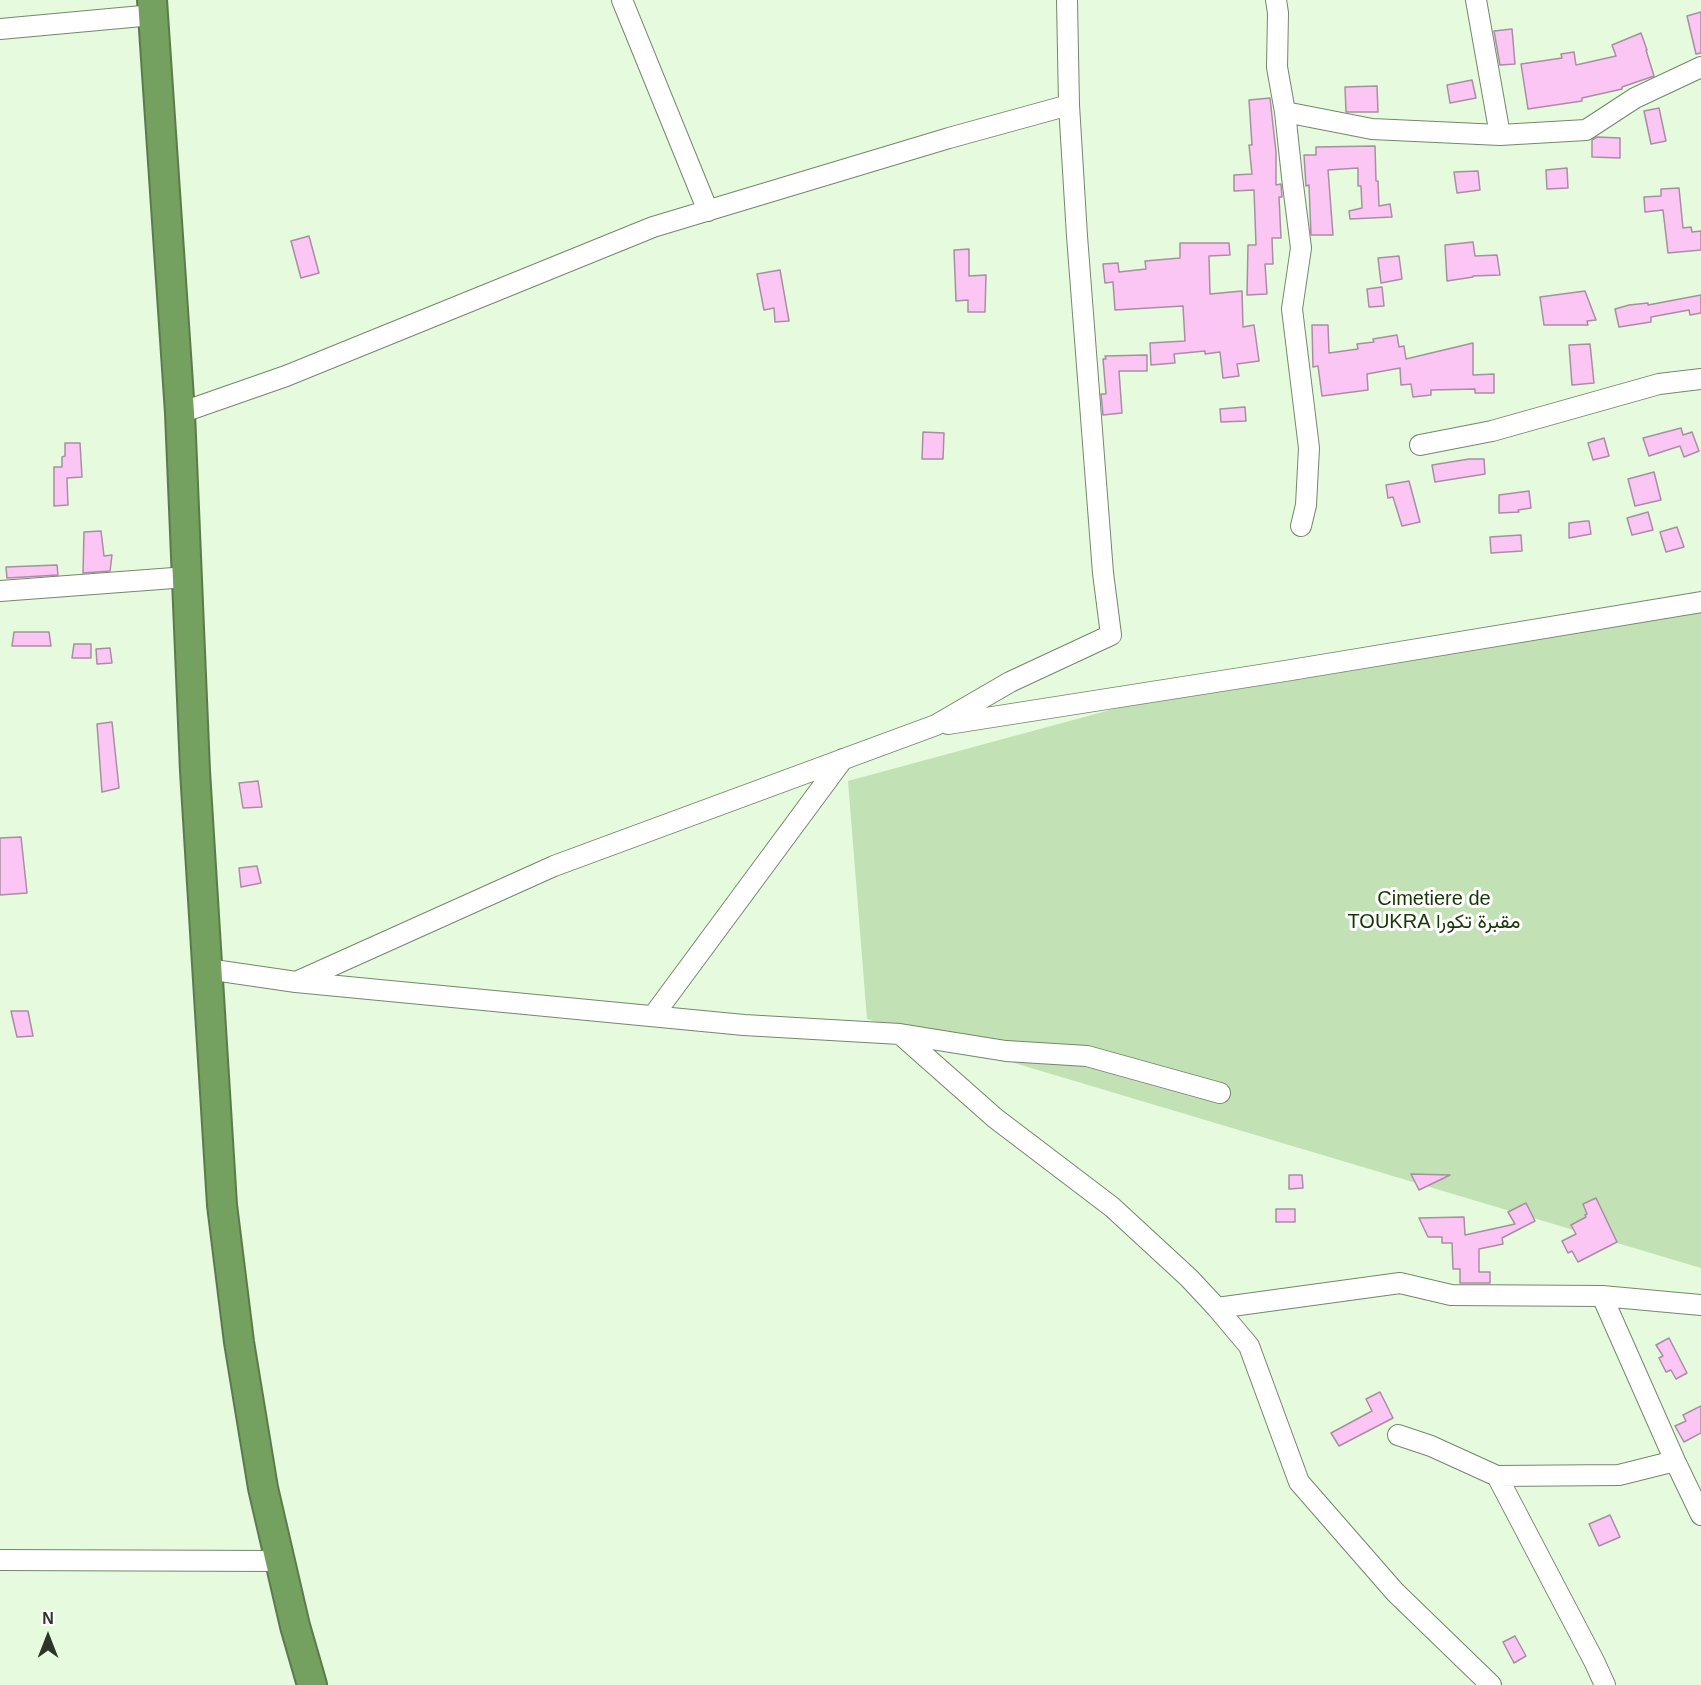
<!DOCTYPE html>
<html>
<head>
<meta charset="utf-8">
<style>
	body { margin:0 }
	#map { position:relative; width:1701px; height:1685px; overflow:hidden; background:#e6fadd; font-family:Helvetica,sans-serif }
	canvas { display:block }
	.north { position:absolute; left:18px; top:1607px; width:60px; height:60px; -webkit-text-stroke:4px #fff; paint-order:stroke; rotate:0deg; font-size:16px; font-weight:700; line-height:24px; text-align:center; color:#2d3529 }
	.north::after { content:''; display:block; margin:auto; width:21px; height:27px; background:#2d3529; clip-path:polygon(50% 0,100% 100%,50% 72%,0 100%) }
</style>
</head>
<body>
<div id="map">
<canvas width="1701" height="1685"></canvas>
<div class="north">N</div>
</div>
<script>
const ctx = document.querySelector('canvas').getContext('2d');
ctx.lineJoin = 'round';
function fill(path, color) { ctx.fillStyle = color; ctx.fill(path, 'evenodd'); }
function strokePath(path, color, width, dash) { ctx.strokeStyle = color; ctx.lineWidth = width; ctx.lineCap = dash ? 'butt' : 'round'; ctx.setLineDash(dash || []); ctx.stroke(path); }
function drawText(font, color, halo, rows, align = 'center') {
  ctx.font = font + ' Helvetica,Vazirmatn,sans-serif'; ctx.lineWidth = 6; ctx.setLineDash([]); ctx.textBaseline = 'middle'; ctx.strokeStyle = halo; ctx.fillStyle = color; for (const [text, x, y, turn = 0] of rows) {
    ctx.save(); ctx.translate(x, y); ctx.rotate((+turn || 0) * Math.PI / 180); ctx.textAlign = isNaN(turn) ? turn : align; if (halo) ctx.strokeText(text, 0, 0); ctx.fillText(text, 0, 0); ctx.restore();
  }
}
fill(new Path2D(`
	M 1701,607 L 1701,1268 L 867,1019 L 848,781 L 1291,661 Z`), '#c2e1b4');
const building = new Path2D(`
	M 1701,12 L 1701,53 L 1696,54 L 1687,16 Z
	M 1512,29 L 1515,64 L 1500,65 L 1494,31 Z
	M 1641,33 L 1647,50 L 1646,50 L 1654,76 L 1622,87 L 1622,89 L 1582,98 L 1582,101 L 1528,109 L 1521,64 L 1562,58 L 1561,54 L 1574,52 L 1576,65 L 1616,56 L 1612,45 Z
	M 1472,80 L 1476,98 L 1450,103 L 1447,85 Z
	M 1377,86 L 1378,112 L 1346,112 L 1345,87 Z
	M 1270,98 L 1276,152 L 1276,185 L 1281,184 L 1282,197 L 1279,197 L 1281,238 L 1272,238 L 1273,264 L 1265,264 L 1267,294 L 1247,295 L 1248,245 L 1256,245 L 1254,190 L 1234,191 L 1234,175 L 1252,174 L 1249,145 L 1252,145 L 1249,100 Z
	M 1659,108 L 1666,141 L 1651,144 L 1644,111 Z
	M 1597,137 L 1620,138 L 1620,158 L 1592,157 L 1592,140 Z
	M 1375,146 L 1376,181 L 1378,181 L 1379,206 L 1390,204 L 1392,217 L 1350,219 L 1349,211 L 1362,208 L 1361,186 L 1358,186 L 1358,168 L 1328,170 L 1333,235 L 1311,235 L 1309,185 L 1306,186 L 1304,155 L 1316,155 L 1316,147 Z
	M 1567,168 L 1568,188 L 1547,189 L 1546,170 Z
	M 1478,171 L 1480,190 L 1457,193 L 1454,172 Z
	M 1679,188 L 1683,228 L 1691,227 L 1692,232 L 1701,231 L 1701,250 L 1668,253 L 1663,210 L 1645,212 L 1644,197 L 1661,196 L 1661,189 Z
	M 309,236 L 319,273 L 301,278 L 291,241 Z
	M 1473,242 L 1475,256 L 1497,255 L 1500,275 L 1473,276 L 1473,277 L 1447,281 L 1445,245 Z
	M 1180,243 L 1229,243 L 1230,255 L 1209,256 L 1210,294 L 1242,291 L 1243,327 L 1254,325 L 1259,361 L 1237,364 L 1239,376 L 1223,378 L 1220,352 L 1205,354 L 1205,351 L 1174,354 L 1175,363 L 1151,365 L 1150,343 L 1185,341 L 1183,306 L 1115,310 L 1113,282 L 1105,283 L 1103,264 L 1118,263 L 1119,272 L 1146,269 L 1145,261 L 1180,258 Z
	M 969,249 L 969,276 L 986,275 L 985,312 L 968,312 L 968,300 L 956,301 L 954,250 Z
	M 1399,256 L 1402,279 L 1381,283 L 1378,258 Z
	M 780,270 L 789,321 L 775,322 L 774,308 L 764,310 L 757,274 Z
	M 1382,287 L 1384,306 L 1369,307 L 1367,289 Z
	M 1585,291 L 1596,320 L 1587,321 L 1588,325 L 1544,325 L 1540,297 Z
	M 1701,295 L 1701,313 L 1690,315 L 1689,310 L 1651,317 L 1651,322 L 1619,327 L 1615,309 L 1629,305 L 1648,303 L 1648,305 Z
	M 1312,325 L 1328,325 L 1329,353 L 1358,349 L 1357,344 L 1374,342 L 1373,339 L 1397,335 L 1399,347 L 1404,346 L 1406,359 L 1473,343 L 1473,375 L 1494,374 L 1494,393 L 1475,393 L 1475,389 L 1431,390 L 1431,395 L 1413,397 L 1411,384 L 1401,385 L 1400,368 L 1367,374 L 1368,390 L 1322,396 L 1318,366 L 1313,367 Z
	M 1590,344 L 1594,383 L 1572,385 L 1569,345 Z
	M 1147,355 L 1147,371 L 1119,371 L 1122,413 L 1103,415 L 1101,394 L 1106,394 L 1103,359 L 1106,359 L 1105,356 Z
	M 1245,407 L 1246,421 L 1221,422 L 1220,409 Z
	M 1681,428 L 1683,435 L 1692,432 L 1699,451 L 1684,457 L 1680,446 L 1649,456 L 1643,438 Z
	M 923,432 L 944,433 L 943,459 L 922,459 Z
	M 1604,438 L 1609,456 L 1593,460 L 1588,443 Z
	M 65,443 L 80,443 L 82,477 L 67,478 L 68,505 L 54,506 L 54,467 L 62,467 L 62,457 L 65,456 Z
	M 1469,459 L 1484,459 L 1485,474 L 1435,482 L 1432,465 Z
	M 1654,472 L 1661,500 L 1635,506 L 1628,479 Z
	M 1409,481 L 1420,522 L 1402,526 L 1393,497 L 1388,498 L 1386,485 Z
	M 1529,491 L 1531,508 L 1518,510 L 1519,512 L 1499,513 L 1499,495 Z
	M 1648,512 L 1653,530 L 1632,535 L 1627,518 Z
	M 1586,521 L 1589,521 L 1591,534 L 1569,538 L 1569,523 Z
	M 1677,527 L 1684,547 L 1666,552 L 1660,532 Z
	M 101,531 L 104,556 L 112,555 L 110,571 L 83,573 L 84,532 Z
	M 1521,535 L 1522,551 L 1491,553 L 1490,537 Z
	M 57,565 L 58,575 L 7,578 L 6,567 Z
	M 14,632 L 49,632 L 51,646 L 12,646 Z
	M 74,644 L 91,644 L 91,658 L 72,658 Z
	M 110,648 L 112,663 L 97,664 L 96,649 Z
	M 112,722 L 119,788 L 102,792 L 97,724 Z
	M 258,781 L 262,807 L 243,808 L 239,783 Z
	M 21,837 L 27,893 L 0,895 L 0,838 Z
	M 257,866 L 261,883 L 241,887 L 239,868 Z
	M 11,1011 L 28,1011 L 33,1036 L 17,1037 Z
	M 1411,1174 L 1450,1175 L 1419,1190 Z
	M 1289,1175 L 1302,1175 L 1303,1188 L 1289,1189 Z
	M 1596,1198 L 1617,1242 L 1578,1262 L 1572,1251 L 1568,1253 L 1562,1241 L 1576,1234 L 1571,1225 L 1586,1217 L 1585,1215 L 1587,1214 L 1583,1204 Z
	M 1526,1203 L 1535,1221 L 1502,1238 L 1503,1244 L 1479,1249 L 1479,1272 L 1490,1272 L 1490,1283 L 1460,1283 L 1460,1269 L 1453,1269 L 1452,1243 L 1442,1243 L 1442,1237 L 1428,1237 L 1419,1218 L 1464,1217 L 1465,1235 L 1515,1224 L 1508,1212 Z
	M 1276,1209 L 1295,1209 L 1295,1222 L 1276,1222 Z
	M 1669,1338 L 1687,1373 L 1676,1379 L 1671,1370 L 1666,1372 L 1659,1358 L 1663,1356 L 1656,1345 Z
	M 1380,1392 L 1393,1418 L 1339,1446 L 1331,1433 L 1372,1411 L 1366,1399 Z
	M 1701,1406 L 1701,1433 L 1684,1442 L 1675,1426 L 1686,1421 L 1683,1415 Z
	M 1610,1515 L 1620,1537 L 1599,1546 L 1589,1524 Z
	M 1515,1636 L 1526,1656 L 1514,1663 L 1503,1642 Z`);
fill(building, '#fcc6f4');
strokePath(building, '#a88ea4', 1.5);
const minor = new Path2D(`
	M 622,0 L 708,211
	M 1276,0 L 1278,13 L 1277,67 L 1285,112 L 1292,177 L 1301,248 L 1292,309 L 1309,448 L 1306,505 L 1301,526
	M 1476,0 L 1500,135
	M 0,29 L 153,15
	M 1285,112 L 1372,129 L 1500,135 L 1586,130 L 1635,98 L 1701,67
	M 180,413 L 286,376 L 653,227 L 949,138 L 1069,105
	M 1420,445 L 1492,431 L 1659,384 L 1701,379
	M 0,591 L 187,577
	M 948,724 L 1285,671 L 1701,602
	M 207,969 L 296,982 L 744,1025 L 900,1034 L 1006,1051 L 1087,1056 L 1220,1093
	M 296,982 L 554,866 L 936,725 L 1010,682 L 1111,635 L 1103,573 L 1077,236 L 1069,105 L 1067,0
	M 653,1016 L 843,759
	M 900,1034 L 995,1118 L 1112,1207 L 1189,1278 L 1217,1308 L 1249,1346 L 1299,1482 L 1395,1592 L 1491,1685
	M 1602,1296 L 1701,1305
	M 1217,1308 L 1400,1283 L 1451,1295 L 1602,1296 L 1675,1461 L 1701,1515
	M 1398,1435 L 1431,1446 L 1497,1476 L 1619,1475 L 1675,1461
	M 1497,1476 L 1594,1661 L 1605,1685
	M 0,1560 L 279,1561`);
const highway = new Path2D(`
	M 152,0 L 180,413 L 195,771 L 222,1205 L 239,1342 L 263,1488 L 295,1626 L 312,1685`);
strokePath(minor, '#74876d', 22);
strokePath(highway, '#5b7b4d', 32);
strokePath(minor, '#fff', 20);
strokePath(highway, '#74a060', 28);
drawText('20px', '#183605', '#fff', [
	["Cimetiere de",1434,899],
	["TOUKRA مقبرة تكورا",1434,922]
]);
</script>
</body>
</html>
